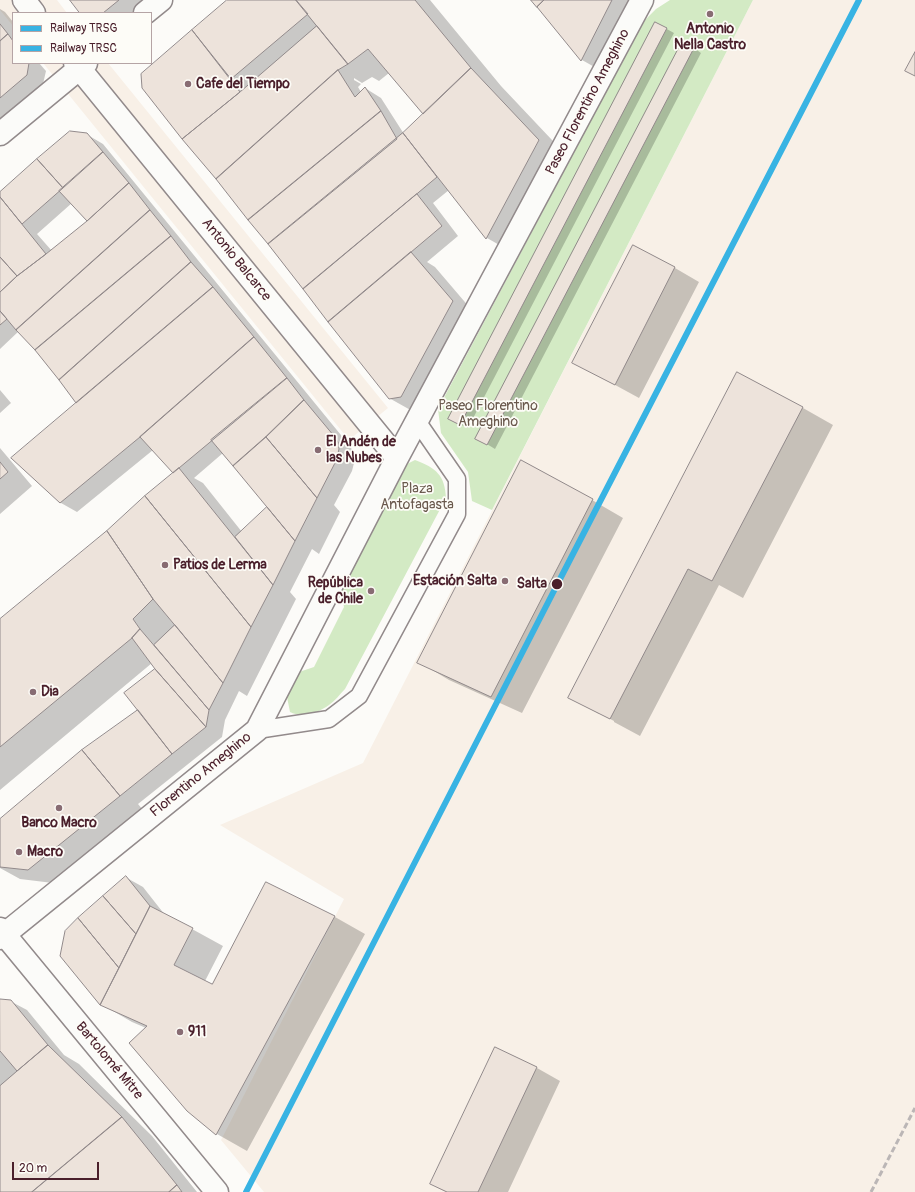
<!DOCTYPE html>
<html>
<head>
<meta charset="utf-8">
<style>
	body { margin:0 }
	#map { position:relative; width:915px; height:1192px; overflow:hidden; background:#fcfbf8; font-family:Pangolin,sans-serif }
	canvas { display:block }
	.legend { position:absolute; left:12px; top:12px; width:140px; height:52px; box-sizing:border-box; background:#fdfcf7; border:1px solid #b5a4a5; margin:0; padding:5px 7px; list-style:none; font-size:12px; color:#4a1f2b }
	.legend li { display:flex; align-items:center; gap:8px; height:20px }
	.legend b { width:20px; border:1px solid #b5a4a5 }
	.scale { position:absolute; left:12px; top:1162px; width:87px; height:18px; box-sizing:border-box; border:2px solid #4a1f2b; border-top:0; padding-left:5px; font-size:12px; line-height:14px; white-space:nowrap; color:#4a1f2b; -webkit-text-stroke:3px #fdfcf7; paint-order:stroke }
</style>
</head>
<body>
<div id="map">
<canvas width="915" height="1192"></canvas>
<ul class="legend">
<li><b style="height:5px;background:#38b3e3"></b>Railway TRSG</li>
<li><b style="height:5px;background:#38b3e3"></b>Railway TRSC</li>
</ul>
<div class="scale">20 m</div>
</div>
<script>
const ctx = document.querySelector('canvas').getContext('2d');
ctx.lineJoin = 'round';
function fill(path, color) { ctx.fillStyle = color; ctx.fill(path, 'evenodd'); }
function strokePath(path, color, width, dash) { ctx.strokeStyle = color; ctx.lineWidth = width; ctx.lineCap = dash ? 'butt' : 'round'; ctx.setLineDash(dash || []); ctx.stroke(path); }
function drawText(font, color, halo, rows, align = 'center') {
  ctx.font = font + ' Pangolin,sans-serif'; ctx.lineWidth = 3.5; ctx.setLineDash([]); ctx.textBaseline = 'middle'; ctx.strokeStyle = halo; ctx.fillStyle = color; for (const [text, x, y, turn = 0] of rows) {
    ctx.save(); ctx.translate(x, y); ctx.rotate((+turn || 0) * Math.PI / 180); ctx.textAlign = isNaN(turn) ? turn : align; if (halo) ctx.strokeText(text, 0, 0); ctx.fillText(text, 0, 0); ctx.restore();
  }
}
fill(new Path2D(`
	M 0,0 L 57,0 L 67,13 L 13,13 L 13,26 L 0,10 Z
	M 753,0 L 915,0 L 915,1192 L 264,1192 L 221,1140 L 344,899 L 220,825 L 363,763 Z
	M 43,63 L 108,63 L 388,408 L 349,440 Z`), '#f8f0e7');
fill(new Path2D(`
	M 670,0 L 753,0 L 492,510 L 472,501 L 468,472 L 441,433 L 438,409 L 643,22 L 656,9 Z
	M 415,460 C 436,468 445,475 446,498 L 345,689 C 340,694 335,701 329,705 C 318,713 302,718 290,712 L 286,692 L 296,673 L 314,667 L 344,607 L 340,589 L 401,471 L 407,464 Z`), '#d3eac4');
fill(new Path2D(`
	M 71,0 L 170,0 L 151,13 L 82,13 Z
	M 229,0 L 430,0 L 501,86 L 569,158 L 517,255 L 487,238 L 449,190 L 433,203 L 458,236 L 427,262 L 435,267 L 476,315 L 414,412 L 389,398 L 217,179 L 142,74 ZM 389,73 L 425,114 L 404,134 L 381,98 L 365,88 L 361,92 L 358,87 L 361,84 L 354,80 L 354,78 L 362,83 L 372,77 L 379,81 Z
	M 533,0 L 632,0 L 598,69 L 582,60 Z
	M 0,9 L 5,12 L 13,22 L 13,63 L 39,63 L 46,71 L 43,84 L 0,122 Z
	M 656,23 L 674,33 L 468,428 L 457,423 Z
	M 694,48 L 701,53 L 495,449 L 477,438 Z
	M 86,134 L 103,144 L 345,440 L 354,452 L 355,459 L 352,471 L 334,505 L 340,512 L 319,554 L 312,549 L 290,592 L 296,599 L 247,696 L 239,691 L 225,720 L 222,737 L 138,804 L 143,810 L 53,883 L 20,879 L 0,868 L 0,820 L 140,711 L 157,669 L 152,663 L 0,790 L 0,620 L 107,532 L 175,473 L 153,450 L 77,512 L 61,503 L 12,458 L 77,403 L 36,350 L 19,331 L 0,349 L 0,193 ZM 72,203 L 88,221 L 52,251 L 37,234 ZM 223,453 L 268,507 L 242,532 L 203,483 L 194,478 Z
	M 633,246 L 675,268 L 699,282 L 639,398 L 573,362 Z
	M 737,374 L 803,408 L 833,425 L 743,598 L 719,585 L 640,736 L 614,722 L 614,721 L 599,713 L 599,714 L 569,697 Z
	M 0,390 L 11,403 L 0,413 Z
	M 0,448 L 32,486 L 0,514 Z
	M 592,500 L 623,518 L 522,713 L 449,680 L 419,662 Z
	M 127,878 L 143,887 L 165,915 L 192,929 L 223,946 L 205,981 L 213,985 L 267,883 L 335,917 L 365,934 L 247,1151 L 217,1134 L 188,1110 L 146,1028 L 132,1022 L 101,1004 Z
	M 0,1000 L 10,1001 L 27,1010 L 64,1055 L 79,1064 L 152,1136 L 197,1192 L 0,1192 Z
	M 537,1068 L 560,1081 L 508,1192 L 446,1192 L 431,1184 Z`), '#0003');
const building = new Path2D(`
	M 70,0 L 119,0 L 103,13 L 80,13 Z
	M 227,0 L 296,0 L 308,14 L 231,79 L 192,30 Z
	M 296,0 L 415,0 L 471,68 L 423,114 L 368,49 L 348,64 Z
	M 531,0 L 544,0 L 537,7 Z
	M 544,0 L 612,0 L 581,61 L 537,7 Z
	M 655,22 L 667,28 L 460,425 L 448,419 Z
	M 0,24 L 8,34 L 0,41 Z
	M 317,26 L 348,64 L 338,70 L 216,179 L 182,139 L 240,92 Z
	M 192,30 L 240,92 L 182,139 L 142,88 L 141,74 Z
	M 8,34 L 13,41 L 13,63 L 29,63 L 27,75 L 0,98 L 0,41 Z
	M 682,42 L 694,48 L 487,445 L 475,439 Z
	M 915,52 L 915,76 L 905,71 Z
	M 471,68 L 539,140 L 486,239 L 403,133 Z
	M 338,70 L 355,97 L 365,87 L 381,111 L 248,220 L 216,179 Z
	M 381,111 L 397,139 L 268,244 L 248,220 Z
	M 70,131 L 87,133 L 103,152 L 63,188 L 37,159 Z
	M 403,133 L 437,177 L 303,289 L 268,244 Z
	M 103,152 L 129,183 L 87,221 L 59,191 Z
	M 37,159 L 63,188 L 22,224 L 0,197 L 0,192 Z
	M 129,183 L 150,210 L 16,330 L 0,311 L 0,292 L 17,276 L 46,254 L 87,221 Z
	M 417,194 L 442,226 L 328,322 L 303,289 Z
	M 0,197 L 46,254 L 17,276 L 0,257 Z
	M 150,210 L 171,236 L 35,350 L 16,330 Z
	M 171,236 L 191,262 L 59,380 L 35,350 Z
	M 633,245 L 675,267 L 615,385 L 572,363 Z
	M 411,252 L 453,301 L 401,397 L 389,399 L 328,322 Z
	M 0,257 L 17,276 L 0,292 Z
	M 191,262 L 213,287 L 76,403 L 59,380 Z
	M 213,287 L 254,337 L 140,437 L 60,503 L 11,458 Z
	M 0,311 L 7,319 L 0,325 Z
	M 254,337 L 287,378 L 173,473 L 140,437 Z
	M 737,372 L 803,407 L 712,581 L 688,569 L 610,719 L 568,698 Z
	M 287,378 L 304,400 L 266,437 L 233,466 L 211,440 Z
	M 304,400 L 334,436 L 338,442 L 339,449 L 336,461 L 317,498 L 266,437 Z
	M 266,437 L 317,498 L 295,541 L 233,466 Z
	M 521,460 L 593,499 L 491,697 L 417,663 Z
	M 0,462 L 8,472 L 0,479 Z
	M 179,468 L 273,585 L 251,627 L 145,496 Z
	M 145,496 L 251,627 L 223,683 L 153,599 L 107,531 Z
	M 267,507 L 295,541 L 273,585 L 235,537 Z
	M 107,531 L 153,599 L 133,619 L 140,629 L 132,638 L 0,747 L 0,619 Z
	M 175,625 L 223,683 L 209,710 L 154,645 Z
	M 140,629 L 209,710 L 206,727 L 155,669 L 132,638 Z
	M 155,669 L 206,727 L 172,754 L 124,693 Z
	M 138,710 L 172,754 L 120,796 L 82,750 Z
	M 82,750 L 120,796 L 28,870 L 0,867 L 0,819 Z
	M 126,876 L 150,906 L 136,934 L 103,896 Z
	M 266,882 L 335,916 L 216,1135 L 187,1111 L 129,1043 L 147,1026 L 100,1005 L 150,906 L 193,928 L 174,965 L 212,984 Z
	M 103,896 L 136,934 L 119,968 L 78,918 Z
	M 78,918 L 119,968 L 100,1005 L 60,956 L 65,931 Z
	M 0,999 L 11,1000 L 48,1045 L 17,1071 L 0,1051 Z
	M 48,1045 L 122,1117 L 32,1192 L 0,1192 L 0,1086 Z
	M 495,1047 L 537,1067 L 478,1192 L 447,1192 L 430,1184 Z
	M 122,1117 L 177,1185 L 169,1192 L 32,1192 Z
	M 177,1185 L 182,1192 L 169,1192 Z`);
fill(building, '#ede3db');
strokePath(building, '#928a8b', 1);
const service = new Path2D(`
	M 257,730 L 329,719 L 359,696 L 457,514 L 457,479 L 417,421`);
const minor = new Path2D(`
	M 24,0 L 34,13
	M 145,13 L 161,0
	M 75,63 L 397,458
	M 0,134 L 86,63
	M 0,938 L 257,730 L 397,458 L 642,0`);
const tertiary = new Path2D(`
	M 0,929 L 217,1192`);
strokePath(service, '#928a8b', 19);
strokePath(minor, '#928a8b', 25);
strokePath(tertiary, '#928a8b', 25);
strokePath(service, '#fbfbf9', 16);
strokePath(minor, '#fbfbf9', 22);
strokePath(tertiary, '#fbfbf9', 22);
strokePath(new Path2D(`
	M 871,1192 L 915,1108`), '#bbb6b6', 3, [6, 3]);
strokePath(new Path2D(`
	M 246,1192 L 559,581`), '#38b3e3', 6);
strokePath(new Path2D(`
	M 559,581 L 859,0`), '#38b3e3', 6);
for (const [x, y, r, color] of [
	[710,14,4,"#886c73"],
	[188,84,4,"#886c73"],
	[318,450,4,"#886c73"],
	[165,565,4,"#886c73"],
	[505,581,4,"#886c73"],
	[557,584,6,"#4a1f2b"],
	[371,591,4,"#886c73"],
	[33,692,4,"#886c73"],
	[59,808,4,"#886c73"],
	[19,852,4,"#886c73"],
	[180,1032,4,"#886c73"]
]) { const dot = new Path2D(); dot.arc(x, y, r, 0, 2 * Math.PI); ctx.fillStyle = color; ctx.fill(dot); strokePath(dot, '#fdfcf7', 1.5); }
drawText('bold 14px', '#4a1f2b', '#fdfcf7', [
	["Antonio",710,29,"center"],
	["Nella Castro",710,45,"center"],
	["Cafe del Tiempo",196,84],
	["El Andén de",326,442],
	["las Nubes",326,458],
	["Patios de Lerma",173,565],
	["Estación Salta",497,581,"right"],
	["República",363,583,"right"],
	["de Chile",363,599,"right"],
	["Dia",41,692],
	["Banco Macro",59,823,"center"],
	["Macro",27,852],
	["911",188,1032]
], 'left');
drawText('14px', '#4a1f2b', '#fdfcf7', [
	["Paseo Florentino Ameghino",588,102,-62],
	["Antonio Balcarce",236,260,51],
	["Florentino Ameghino",201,775,-39],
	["Bartolomé Mitre",109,1061,50]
]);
drawText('14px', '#69584c', '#fdfcf7', [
	["Paseo Florentino",488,406],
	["Ameghino",488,422],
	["Plaza",417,489],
	["Antofagasta",417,505]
]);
drawText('bold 14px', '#4a1f2b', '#fdfcf7', [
	["Salta",547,584]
], 'right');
</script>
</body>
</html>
